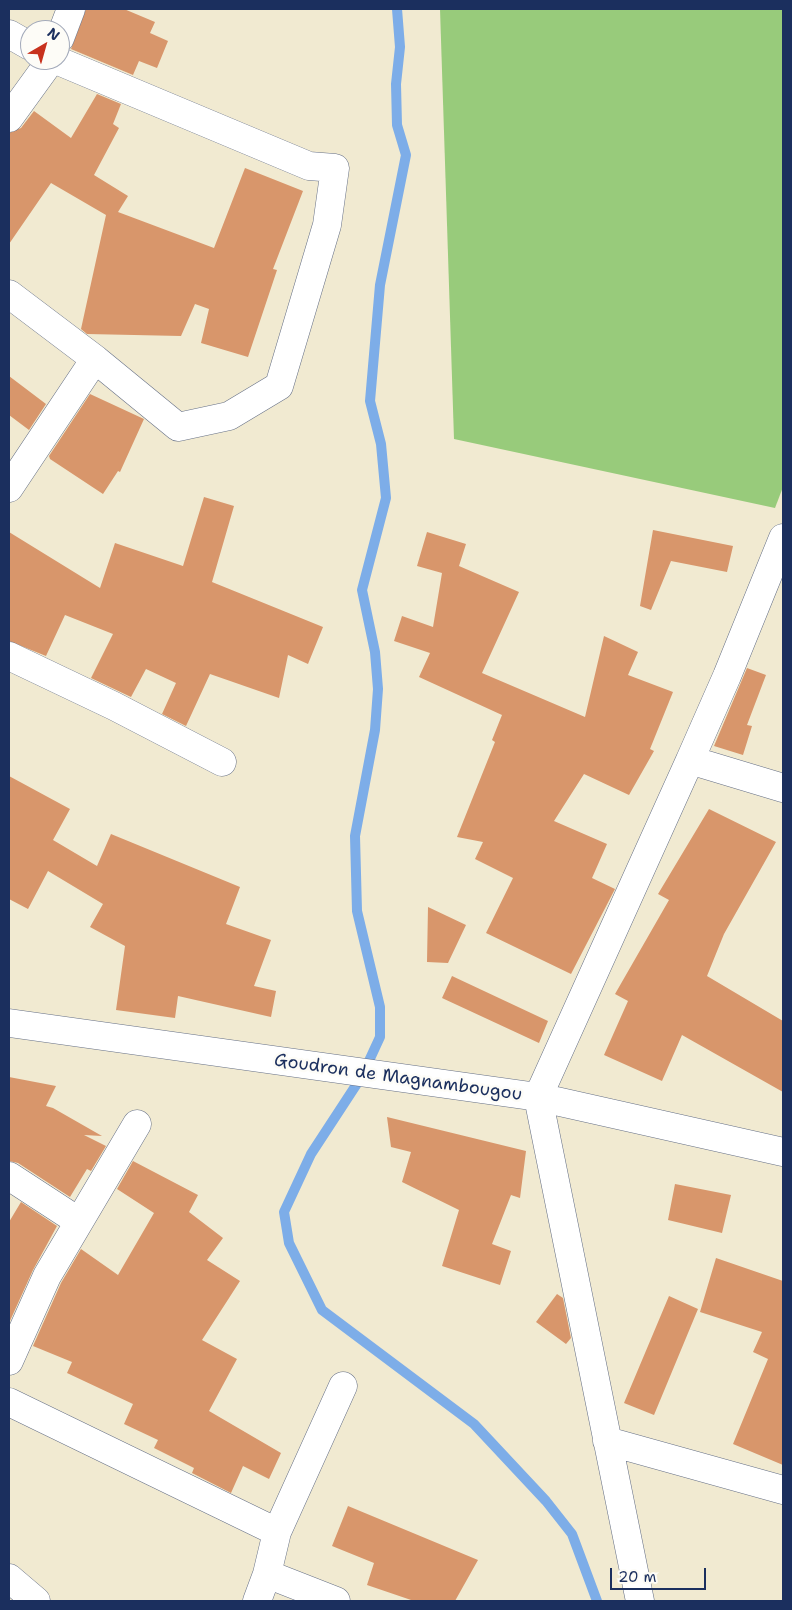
<!DOCTYPE html>
<html>
<head>
<meta charset="utf-8">
<style>
	body { margin:0 }
	#map { position:relative; width:792px; height:1610px; overflow:hidden; background:#f1ead1; font-family:"Shantell Sans",sans-serif }
	canvas { display:block }
	.frame { position:absolute; inset:0; border:10px solid #1b2f5e; pointer-events:none }
	.north { position:absolute; left:20px; top:20px; width:50px; height:50px; box-sizing:border-box; background:#fdfcf7; border:1px solid #a3aaba; border-radius:50%; rotate:38deg; font-size:14px; font-weight:700; line-height:20px; text-align:center; color:#1b2f5e }
	.north::after { content:''; display:block; margin:auto; width:18px; height:22px; background:#c8321e; clip-path:polygon(50% 0,100% 100%,50% 72%,0 100%) }
	.scale { position:absolute; left:610px; top:1568px; width:96px; height:22px; box-sizing:border-box; border:2px solid #1b2f5e; border-top:0; padding-left:6px; font-size:15px; line-height:18px; white-space:nowrap; color:#1b2f5e; -webkit-text-stroke:4px #fdfcf7; paint-order:stroke }
</style>
</head>
<body>
<div id="map">
<canvas width="792" height="1610"></canvas>
<div class="frame"></div>
<div class="north">N</div>
<div class="scale">20 m</div>
</div>
<script>
const ctx = document.querySelector('canvas').getContext('2d');
ctx.lineJoin = 'round';
function fill(path, color) { ctx.fillStyle = color; ctx.fill(path, 'evenodd'); }
function strokePath(path, color, width, dash) { ctx.strokeStyle = color; ctx.lineWidth = width; ctx.lineCap = dash ? 'butt' : 'round'; ctx.setLineDash(dash || []); ctx.stroke(path); }
function drawText(font, color, halo, rows, align = 'center') {
  ctx.font = font + ' "Shantell Sans",sans-serif'; ctx.lineWidth = 5; ctx.setLineDash([]); ctx.textBaseline = 'middle'; ctx.strokeStyle = halo; ctx.fillStyle = color; for (const [text, x, y, turn = 0] of rows) {
    ctx.save(); ctx.translate(x, y); ctx.rotate((+turn || 0) * Math.PI / 180); ctx.textAlign = isNaN(turn) ? turn : align; if (halo) ctx.strokeText(text, 0, 0); ctx.fillText(text, 0, 0); ctx.restore();
  }
}
fill(new Path2D(`
	M 440,9 L 783,9 L 783,487 L 775,508 L 454,439 Z`), '#98cb7b');
strokePath(new Path2D(`
	M 397,9 L 400,47 L 396,84 L 397,125 L 406,155 L 380,285 L 370,401 L 381,444 L 386,498 L 362,590 L 375,652 L 378,689 L 375,730 L 355,836 L 357,911 L 380,1007 L 380,1037 L 362,1076 L 311,1154 L 284,1212 L 289,1243 L 322,1310 L 474,1424 L 546,1501 L 572,1534 L 597,1601`), '#7dade8', 10);
fill(new Path2D(`
	M 86,9 L 124,9 L 155,22 L 150,33 L 168,41 L 157,68 L 139,61 L 133,75 L 71,49 Z
	M 97,94 L 121,104 L 113,124 L 119,128 L 94,175 L 128,196 L 118,212 L 214,248 L 245,168 L 303,191 L 273,269 L 277,270 L 248,357 L 201,343 L 209,309 L 195,304 L 181,336 L 87,334 L 81,329 L 106,215 L 51,183 L 9,244 L 9,133 L 21,128 L 34,111 L 71,138 Z
	M 9,376 L 46,404 L 29,430 L 9,415 Z
	M 90,394 L 144,419 L 120,472 L 118,471 L 103,494 L 50,459 L 49,456 Z
	M 204,497 L 234,506 L 212,582 L 323,627 L 308,664 L 288,655 L 279,698 L 210,674 L 186,726 L 162,714 L 176,683 L 146,669 L 131,697 L 91,678 L 113,634 L 65,615 L 46,656 L 9,641 L 9,532 L 100,588 L 115,543 L 183,566 Z
	M 653,530 L 733,546 L 727,572 L 671,561 L 651,610 L 640,606 Z
	M 427,532 L 466,544 L 459,566 L 519,592 L 482,673 L 585,717 L 604,636 L 638,652 L 628,675 L 673,692 L 650,749 L 654,751 L 629,795 L 584,774 L 554,821 L 607,844 L 592,878 L 615,889 L 571,974 L 486,933 L 513,878 L 475,859 L 483,842 L 457,837 L 495,742 L 492,740 L 502,715 L 419,677 L 430,653 L 394,641 L 402,616 L 433,627 L 442,573 L 417,566 Z
	M 747,668 L 766,675 L 747,725 L 752,726 L 743,755 L 714,746 Z
	M 9,776 L 70,809 L 53,840 L 97,866 L 111,834 L 240,887 L 226,924 L 271,940 L 254,986 L 276,991 L 271,1017 L 178,996 L 175,1018 L 116,1010 L 125,946 L 90,927 L 103,904 L 48,871 L 28,909 L 9,899 Z
	M 709,809 L 776,842 L 724,934 L 707,976 L 783,1021 L 783,1092 L 682,1035 L 662,1081 L 604,1055 L 628,1001 L 615,994 L 669,900 L 658,894 Z
	M 428,907 L 466,925 L 448,963 L 427,962 Z
	M 452,976 L 548,1021 L 539,1043 L 442,998 Z
	M 9,1077 L 56,1086 L 46,1106 L 53,1108 L 102,1136 L 84,1135 L 106,1146 L 91,1171 L 87,1169 L 70,1197 L 18,1163 L 9,1161 Z
	M 387,1117 L 526,1151 L 520,1198 L 511,1195 L 492,1244 L 511,1251 L 500,1285 L 442,1266 L 459,1210 L 402,1182 L 411,1152 L 391,1147 Z
	M 133,1161 L 198,1195 L 189,1212 L 223,1238 L 207,1260 L 240,1281 L 202,1340 L 237,1359 L 209,1411 L 281,1453 L 269,1479 L 243,1466 L 231,1493 L 192,1473 L 194,1468 L 154,1448 L 158,1440 L 124,1424 L 133,1404 L 67,1373 L 72,1362 L 33,1346 L 61,1283 L 81,1249 L 118,1275 L 154,1213 L 117,1189 Z
	M 675,1184 L 731,1195 L 722,1233 L 668,1220 Z
	M 21,1202 L 57,1226 L 33,1270 L 9,1323 L 9,1222 Z
	M 716,1258 L 783,1281 L 783,1465 L 733,1444 L 768,1359 L 753,1352 L 762,1332 L 700,1312 Z
	M 557,1294 L 563,1298 L 571,1338 L 566,1344 L 536,1322 Z
	M 669,1296 L 698,1309 L 654,1415 L 624,1403 Z
	M 348,1506 L 478,1560 L 455,1601 L 414,1601 L 367,1585 L 374,1563 L 332,1546 Z`), '#d8966b');
const minor = new Path2D(`
	M 9,34 L 30,46
	M 60,38 L 71,9
	M 9,118 L 51,60
	M 9,294 L 95,359 L 178,427 L 229,416 L 279,386 L 327,225 L 335,168 L 309,166 L 56,60
	M 9,488 L 95,359
	M 783,538 L 727,676 L 690,760 L 783,788
	M 9,656 L 114,706 L 222,762
	M 9,1023 L 538,1097 L 783,1152
	M 9,1176 L 78,1221
	M 9,1361 L 47,1276 L 137,1124
	M 9,1402 L 277,1532
	M 607,1441 L 783,1490
	M 267,1574 L 336,1601
	M 9,1578 L 36,1601
	M 257,1601 L 267,1574 L 277,1532 L 343,1386
	M 640,1601 L 538,1097 L 690,760`);
strokePath(minor, '#667086', 29);
strokePath(minor, '#fff', 28);
drawText('18px', '#1b2f5e', '#fdfcf7', [
	["Goudron de Magnambougou",398,1078,8]
]);
</script>
</body>
</html>
